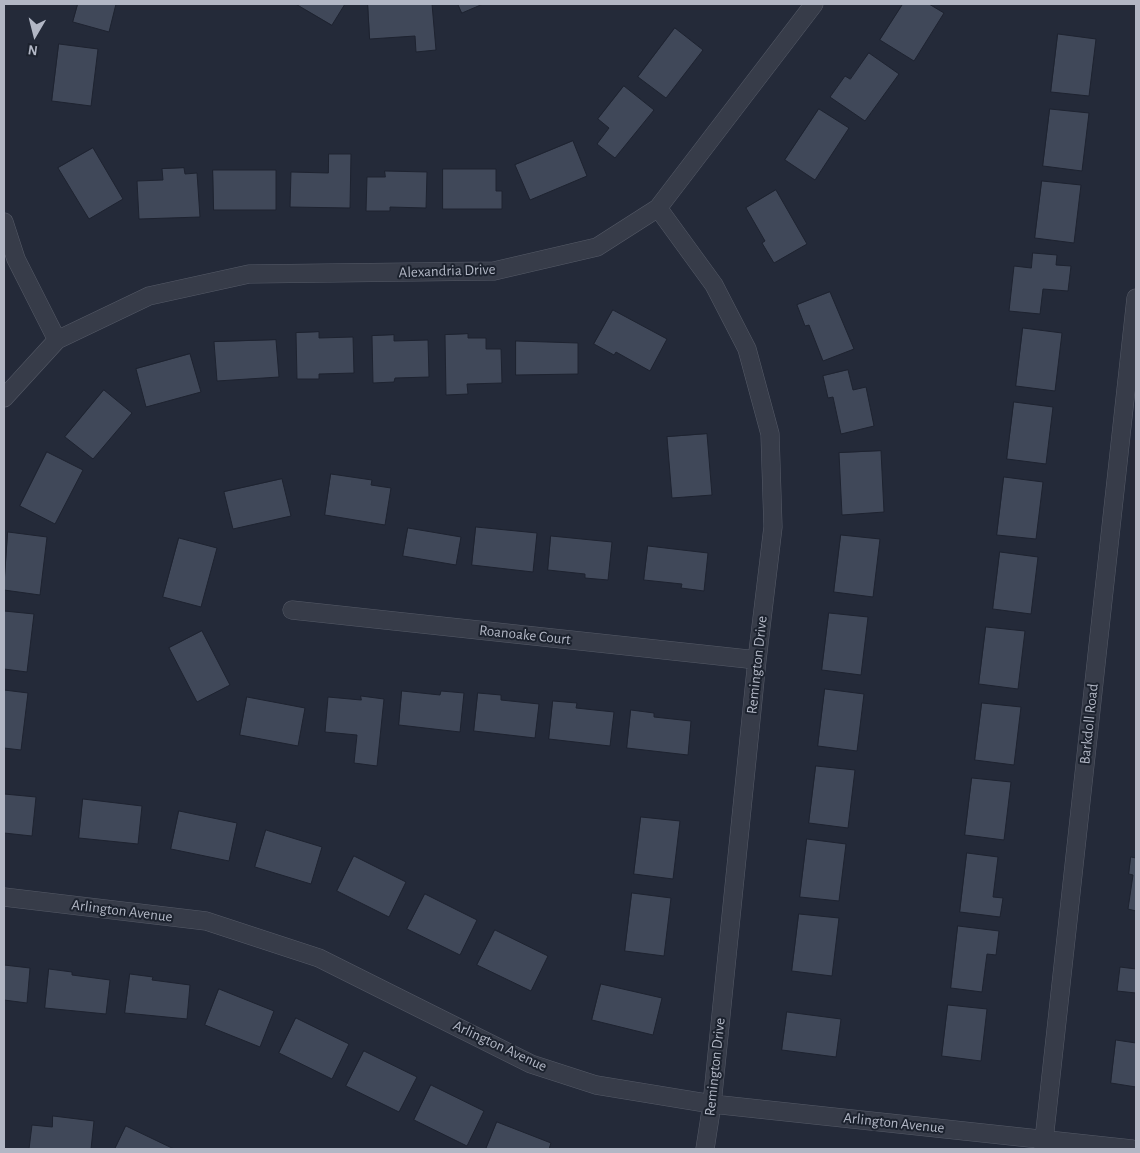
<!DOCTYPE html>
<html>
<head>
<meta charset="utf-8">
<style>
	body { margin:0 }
	#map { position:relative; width:1140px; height:1153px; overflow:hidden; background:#242a39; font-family:"Alegreya Sans",sans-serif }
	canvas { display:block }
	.frame { position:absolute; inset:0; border:5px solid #b2b7c5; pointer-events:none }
	.north { position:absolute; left:10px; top:10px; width:50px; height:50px; -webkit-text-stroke:4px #1c222e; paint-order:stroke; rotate:188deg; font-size:14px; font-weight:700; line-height:20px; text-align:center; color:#b2b7c5 }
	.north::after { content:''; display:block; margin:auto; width:18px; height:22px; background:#b2b7c5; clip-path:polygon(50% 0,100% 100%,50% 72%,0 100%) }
</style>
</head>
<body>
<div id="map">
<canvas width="1140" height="1153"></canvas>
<div class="frame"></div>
<div class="north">N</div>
</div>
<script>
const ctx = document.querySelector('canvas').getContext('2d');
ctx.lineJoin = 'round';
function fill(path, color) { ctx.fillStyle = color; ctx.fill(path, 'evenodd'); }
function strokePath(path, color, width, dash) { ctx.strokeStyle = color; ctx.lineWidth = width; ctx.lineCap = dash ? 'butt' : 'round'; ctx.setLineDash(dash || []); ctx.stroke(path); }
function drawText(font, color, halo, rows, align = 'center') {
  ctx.font = font + ' "Alegreya Sans",sans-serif'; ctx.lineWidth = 4; ctx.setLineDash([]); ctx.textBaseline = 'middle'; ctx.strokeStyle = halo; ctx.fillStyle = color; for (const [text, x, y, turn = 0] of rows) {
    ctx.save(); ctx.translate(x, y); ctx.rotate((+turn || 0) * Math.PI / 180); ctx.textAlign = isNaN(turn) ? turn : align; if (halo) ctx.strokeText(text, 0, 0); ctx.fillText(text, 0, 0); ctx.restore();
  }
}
const building = new Path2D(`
	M 78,4 L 116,4 L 109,32 L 73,22 Z
	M 296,4 L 345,4 L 332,25 Z
	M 368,4 L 432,4 L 436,50 L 416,52 L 415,36 L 370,39 Z
	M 458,4 L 483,4 L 462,13 Z
	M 903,4 L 929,4 L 944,13 L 914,61 L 880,40 Z
	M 675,28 L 703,50 L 666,98 L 638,77 Z
	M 1058,34 L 1096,39 L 1089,96 L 1051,92 Z
	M 59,44 L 98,49 L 91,106 L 52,101 Z
	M 869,53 L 899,74 L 865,121 L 830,97 L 845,76 L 850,79 Z
	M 624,86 L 654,110 L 615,158 L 597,144 L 609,128 L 598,119 Z
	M 819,109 L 849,128 L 815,180 L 785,160 Z
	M 1050,109 L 1089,113 L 1082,171 L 1043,166 Z
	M 573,141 L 587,176 L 530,200 L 515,165 Z
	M 93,148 L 123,199 L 89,219 L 58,168 Z
	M 329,154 L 351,154 L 350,208 L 290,207 L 291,172 L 328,173 Z
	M 184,168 L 185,174 L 197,173 L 200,217 L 139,219 L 137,181 L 163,180 L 162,169 Z
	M 443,169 L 496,169 L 496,191 L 502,191 L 502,209 L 443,209 Z
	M 213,170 L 276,170 L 276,210 L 214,210 Z
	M 385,171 L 427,172 L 426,208 L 390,207 L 390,211 L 366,211 L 367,177 L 385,177 Z
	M 1042,181 L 1081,185 L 1074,243 L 1035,238 Z
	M 776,190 L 807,244 L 774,263 L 762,243 L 765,241 L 746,208 Z
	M 1033,253 L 1057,255 L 1056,265 L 1071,266 L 1068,291 L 1043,289 L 1040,314 L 1009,311 L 1014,266 L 1031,268 Z
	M 830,292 L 854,349 L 823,361 L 809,325 L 805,326 L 797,305 Z
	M 613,310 L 667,339 L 650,371 L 616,352 L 614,355 L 594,344 Z
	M 1023,328 L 1062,333 L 1055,391 L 1016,386 Z
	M 319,332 L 319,338 L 353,337 L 354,373 L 319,374 L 319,379 L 297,379 L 296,333 Z
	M 468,334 L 468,338 L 486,338 L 486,349 L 501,349 L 502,383 L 467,384 L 468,394 L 446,395 L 445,335 Z
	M 394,335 L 394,341 L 428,340 L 429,377 L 395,378 L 394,382 L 373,383 L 372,336 Z
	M 276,340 L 279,377 L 217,381 L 214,342 Z
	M 516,341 L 578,343 L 578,374 L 516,375 Z
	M 190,354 L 201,392 L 146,407 L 136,369 Z
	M 848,370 L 853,390 L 866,387 L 874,426 L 841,434 L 833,397 L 828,398 L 823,376 Z
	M 104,390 L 132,413 L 93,459 L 65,437 Z
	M 1014,402 L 1053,407 L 1046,464 L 1007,459 Z
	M 707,434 L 712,495 L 672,498 L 667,437 Z
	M 881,451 L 884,512 L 842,515 L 839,453 Z
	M 47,452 L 83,470 L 55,524 L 20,506 Z
	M 331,474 L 372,480 L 371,485 L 391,488 L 385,525 L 325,515 Z
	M 1004,477 L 1043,482 L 1036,539 L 997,535 Z
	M 282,479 L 291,516 L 233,529 L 224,492 Z
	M 476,527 L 537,533 L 533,572 L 472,565 Z
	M 408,528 L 461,537 L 456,565 L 403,556 Z
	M 8,532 L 47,537 L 40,595 L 4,590 Z
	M 841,535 L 880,539 L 873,597 L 834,592 Z
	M 551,536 L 612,542 L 608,580 L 585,578 L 585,574 L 548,570 Z
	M 179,538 L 217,548 L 201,607 L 163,597 Z
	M 648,546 L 708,553 L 704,591 L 681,588 L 682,584 L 644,580 Z
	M 1000,552 L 1038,557 L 1031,614 L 993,609 Z
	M 4,611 L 34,614 L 27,672 L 4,669 Z
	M 829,613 L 868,617 L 861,675 L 822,670 Z
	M 986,627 L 1025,631 L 1018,689 L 979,684 Z
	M 202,631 L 230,685 L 197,702 L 169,648 Z
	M 825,689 L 864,694 L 857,751 L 818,746 Z
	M 4,690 L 28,693 L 21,750 L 4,748 Z
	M 402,691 L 440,695 L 441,691 L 464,693 L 460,732 L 399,725 Z
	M 478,693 L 501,695 L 501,700 L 539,704 L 535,738 L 474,731 Z
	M 361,696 L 384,699 L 377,766 L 354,763 L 357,735 L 325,732 L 328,697 L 361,700 Z
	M 247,697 L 305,708 L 298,746 L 240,735 Z
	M 553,701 L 577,703 L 576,708 L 614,712 L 610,746 L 549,739 Z
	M 982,703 L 1021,707 L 1014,765 L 975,760 Z
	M 631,710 L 654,713 L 654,717 L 691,721 L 688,755 L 627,748 Z
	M 816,766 L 855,770 L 848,828 L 809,823 Z
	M 972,778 L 1011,782 L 1004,840 L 965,835 Z
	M 4,794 L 36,797 L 32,836 L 4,833 Z
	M 83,799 L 142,806 L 138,844 L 79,838 Z
	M 179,811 L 237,823 L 229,861 L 171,849 Z
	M 641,817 L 680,821 L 673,879 L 634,874 Z
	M 266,830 L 322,847 L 311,884 L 255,867 Z
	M 807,839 L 846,844 L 839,901 L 800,897 Z
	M 967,853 L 998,857 L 993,897 L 1003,898 L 1000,917 L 960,912 Z
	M 354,856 L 406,882 L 389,917 L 337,891 Z
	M 1131,857 L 1136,858 L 1136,911 L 1128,909 L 1133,875 L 1129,874 Z
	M 632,893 L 671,898 L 664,956 L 625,951 Z
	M 425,894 L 477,920 L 460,955 L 407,929 Z
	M 799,914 L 839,918 L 832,976 L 792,971 Z
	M 958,926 L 999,931 L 996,955 L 987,954 L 982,992 L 951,988 Z
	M 495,930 L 548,956 L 531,991 L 477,965 Z
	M 1136,963 L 1136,993 L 1117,991 L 1120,967 L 1136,969 Z
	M 4,965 L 30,968 L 27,1003 L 4,1000 Z
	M 49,969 L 72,972 L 72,975 L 110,980 L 106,1014 L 45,1008 Z
	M 130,974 L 153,977 L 152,980 L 190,985 L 187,1019 L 125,1013 Z
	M 601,984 L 662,998 L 653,1035 L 592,1020 Z
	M 219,989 L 274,1011 L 260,1047 L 205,1025 Z
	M 948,1005 L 987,1009 L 981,1061 L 942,1056 Z
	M 787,1012 L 841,1019 L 836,1057 L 782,1050 Z
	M 296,1018 L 349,1044 L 332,1079 L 279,1053 Z
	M 1116,1040 L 1136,1043 L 1136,1087 L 1111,1083 Z
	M 364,1051 L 417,1077 L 399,1112 L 346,1086 Z
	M 431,1085 L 484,1111 L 467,1146 L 414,1120 Z
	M 53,1116 L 94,1121 L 91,1149 L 29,1149 L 32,1125 L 52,1127 Z
	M 497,1122 L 551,1143 L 549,1149 L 486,1149 Z
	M 126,1126 L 174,1149 L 115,1149 Z`);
fill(building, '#404859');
strokePath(building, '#1e2330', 1);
const minor = new Path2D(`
	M 658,208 L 714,285 L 747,349 L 770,434 L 773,527 L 757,660 L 712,1104 L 705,1149
	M 4,222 L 16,259 L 57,340
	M 4,398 L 57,340 L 149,296 L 249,274 L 494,271 L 597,247 L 658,208 L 814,4
	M 292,610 L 757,660
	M 4,897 L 206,921 L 319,958 L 531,1064 L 596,1085 L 712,1104 L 1132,1149
	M 1043,1149 L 1136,298`);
strokePath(minor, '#555a67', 19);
strokePath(minor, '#373c49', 18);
drawText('15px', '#b2b7c5', '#1c222e', [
	["Alexandria Drive",447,271,-2],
	["Roanoake Court",525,635,6],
	["Remington Drive",757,665,-84],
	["Barkdoll Road",1089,724,-84],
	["Arlington Avenue",122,911,7],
	["Arlington Avenue",500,1046,25],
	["Remington Drive",715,1067,-84],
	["Arlington Avenue",894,1123,6]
]);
</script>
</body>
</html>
